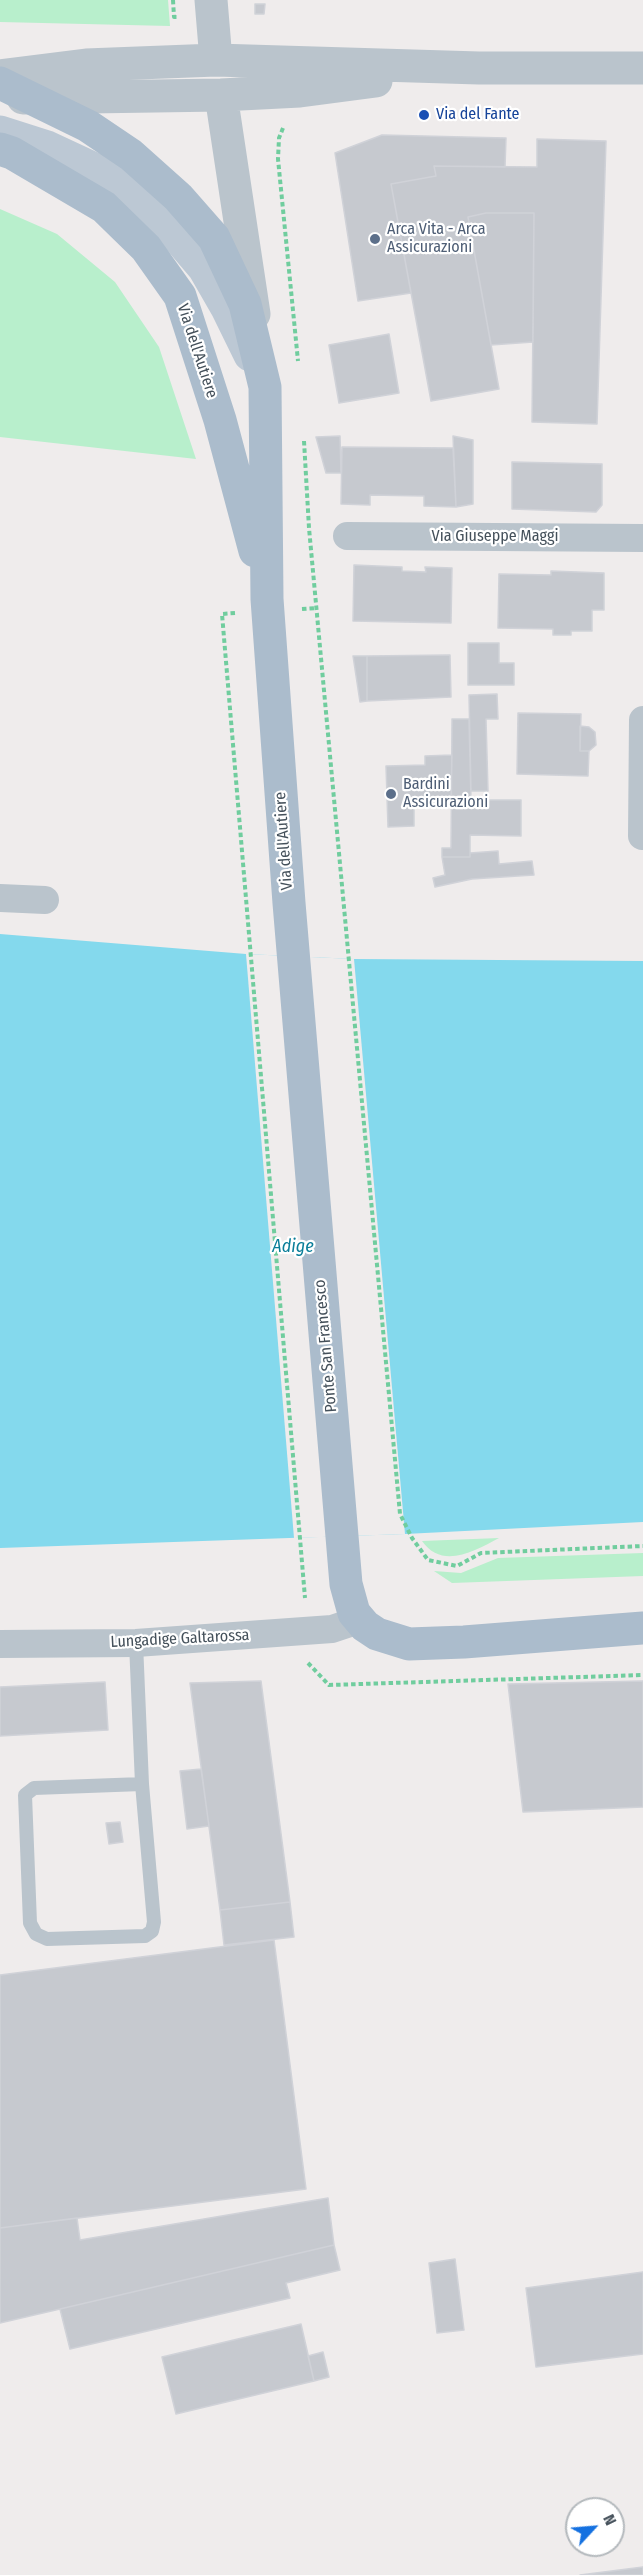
<!DOCTYPE html>
<html>
<head>
<meta charset="utf-8">
<style>
	body { margin:0 }
	#map { position:relative; width:643px; height:2575px; overflow:hidden; background:#efecec; font-family:"Fira Sans Condensed",sans-serif }
	canvas { display:block }
	.north { position:absolute; left:565px; top:2497px; width:60px; height:60px; box-sizing:border-box; background:#fff; border:2px solid #b4b9bd; border-radius:50%; rotate:64deg; font-size:16px; font-weight:700; line-height:24px; text-align:center; color:#44505a }
	.north::after { content:''; display:block; margin:auto; width:21px; height:27px; background:#1571e0; clip-path:polygon(50% 0,100% 100%,50% 72%,0 100%) }
</style>
</head>
<body>
<div id="map">
<canvas width="643" height="2575"></canvas>
<div class="north">N</div>
</div>
<script>
const ctx = document.querySelector('canvas').getContext('2d');
ctx.lineJoin = 'round';
function fill(path, color) { ctx.fillStyle = color; ctx.fill(path, 'evenodd'); }
function strokePath(path, color, width, dash) { ctx.strokeStyle = color; ctx.lineWidth = width; ctx.lineCap = dash ? 'butt' : 'round'; ctx.setLineDash(dash || []); ctx.stroke(path); }
function drawText(font, color, halo, rows, align = 'center') {
  ctx.font = font + ' "Fira Sans Condensed",sans-serif'; ctx.lineWidth = 4.5; ctx.setLineDash([]); ctx.textBaseline = 'middle'; ctx.strokeStyle = halo; ctx.fillStyle = color; for (const [text, x, y, turn = 0] of rows) {
    ctx.save(); ctx.translate(x, y); ctx.rotate((+turn || 0) * Math.PI / 180); ctx.textAlign = isNaN(turn) ? turn : align; if (halo) ctx.strokeText(text, 0, 0); ctx.fillText(text, 0, 0); ctx.restore();
  }
}
fill(new Path2D(`
	M 0,0 L 168,0 L 170,26 L 0,22 Z
	M 0,209 L 57,234 L 115,282 L 159,347 L 196,459 L 0,437 Z
	M 499,1538 C 475,1551 442,1570 422,1541 Z
	M 643,1553 L 643,1576 L 452,1583 L 434,1571 L 461,1573 L 498,1558 Z`), '#b8efcc');
fill(new Path2D(`
	M 0,934 L 246,954 L 354,959 L 643,961 L 643,1522 L 405,1534 L 0,1548 Z`), '#84d9ed');
fill(new Path2D(`
	M 246,954 L 354,959 L 405,1534 L 294,1538 Z`), '#efecec');
const building = new Path2D(`
	M 255,4 L 265,4 L 264,14 L 255,14 Z
	M 382,135 L 506,138 L 505,167 L 434,166 L 436,176 L 391,184 L 411,293 L 358,301 L 335,153 Z
	M 537,139 L 606,141 L 597,424 L 532,422 L 534,213 L 486,213 L 468,217 L 499,389 L 431,401 L 391,184 L 436,176 L 434,166 L 537,167 Z
	M 486,213 L 534,213 L 533,342 L 491,345 L 468,217 Z
	M 389,334 L 399,393 L 339,403 L 329,345 Z
	M 340,436 L 341,473 L 326,473 L 316,437 Z
	M 453,436 L 473,440 L 473,504 L 456,507 Z
	M 342,447 L 453,448 L 456,507 L 424,506 L 424,496 L 370,495 L 370,505 L 341,504 Z
	M 512,462 L 602,464 L 602,505 L 596,512 L 512,509 Z
	M 354,565 L 402,567 L 402,571 L 426,572 L 425,567 L 452,568 L 451,623 L 353,621 Z
	M 551,571 L 604,573 L 604,610 L 592,610 L 592,631 L 571,631 L 571,635 L 553,635 L 553,629 L 498,628 L 499,574 L 551,575 Z
	M 468,643 L 499,643 L 499,663 L 514,663 L 514,685 L 468,685 Z
	M 450,655 L 451,697 L 367,701 L 367,656 Z
	M 353,656 L 367,656 L 367,701 L 360,702 Z
	M 497,694 L 498,719 L 486,719 L 488,791 L 471,791 L 469,695 Z
	M 518,713 L 581,714 L 580,751 L 589,751 L 588,776 L 517,774 Z
	M 452,719 L 469,719 L 471,800 L 521,800 L 521,836 L 470,835 L 470,857 L 442,857 L 442,848 L 451,848 Z
	M 580,726 L 589,727 L 595,732 L 596,745 L 589,751 L 580,751 Z
	M 452,755 L 451,802 L 414,802 L 414,826 L 388,827 L 386,766 L 425,765 L 425,756 Z
	M 498,851 L 499,864 L 532,861 L 534,875 L 472,879 L 435,887 L 433,878 L 445,875 L 442,857 L 470,857 L 470,853 Z
	M 261,1681 L 290,1902 L 220,1910 L 190,1683 Z
	M 643,1681 L 643,1807 L 523,1812 L 508,1684 Z
	M 105,1682 L 108,1730 L 0,1736 L 0,1687 Z
	M 201,1769 L 209,1826 L 187,1829 L 180,1771 Z
	M 120,1822 L 123,1842 L 109,1844 L 106,1823 Z
	M 290,1902 L 294,1937 L 224,1945 L 220,1910 Z
	M 274,1940 L 306,2189 L 0,2228 L 0,1975 Z
	M 328,2198 L 334,2245 L 0,2323 L 0,2228 L 77,2218 L 80,2240 Z
	M 334,2245 L 340,2270 L 286,2283 L 290,2298 L 70,2349 L 60,2309 Z
	M 455,2259 L 464,2330 L 437,2333 L 429,2263 Z
	M 643,2272 L 643,2354 L 536,2367 L 526,2288 Z
	M 301,2324 L 314,2381 L 176,2414 L 162,2357 Z
	M 323,2352 L 329,2377 L 314,2381 L 308,2356 Z
	M 643,2567 L 643,2575 L 580,2575 Z`);
fill(building, '#c6c9cf');
strokePath(building, '#d0d2d8', 1.5);
strokePath(new Path2D(`
	M 173,0 L 174,17 L 177,17
	M 283,128 L 279,138 L 278,159 L 298,361
	M 304,441 L 309,528 L 400,1514 L 412,1538 L 428,1560 L 457,1566 L 481,1553 L 643,1546
	M 302,609 L 316,608
	M 235,613 L 222,614 L 305,1598
	M 308,1663 L 329,1685 L 643,1675`), '#70cd9e', 4, [4.5, 3]);
strokePath(new Path2D(`
	M 136,1643 L 142,1784 L 154,1922 L 152,1931 L 145,1936 L 47,1939 L 36,1934 L 30,1923 L 25,1795 L 34,1788 L 142,1784`), '#bac4cc', 14);
strokePath(new Path2D(`
	M 347,536 L 643,538
	M 642,836 L 643,720
	M 0,898 L 45,900
	M 0,1644 L 136,1643 L 332,1629 L 359,1620`), '#bac4cc', 28);
strokePath(new Path2D(`
	M 211,0 L 216,60
	M 0,76 L 86,65 L 216,60 L 479,68 L 643,68
	M 221,95 L 254,314
	M 23,98 L 221,95 L 300,91 L 376,81`), '#bac4cc', 33);
strokePath(new Path2D(`
	M 0,132 L 47,147 L 120,181 L 170,228 L 204,268 L 227,308 L 250,355`), '#bcc8d4', 33);
strokePath(new Path2D(`
	M 0,83 L 88,126 L 131,155 L 178,197 L 214,238 L 245,304 L 265,387 L 267,599 L 289,903 L 346,1584 L 354,1613 L 365,1626 L 377,1634 L 409,1644 L 464,1642 L 643,1628
	M 0,149 L 12,153 L 104,207 L 146,248 L 180,296 L 220,420 L 255,551`), '#abbccc', 33);
for (const [x, y, r, color] of [
	[424,115,6,"#1a4fb4"],
	[375,239,6,"#5c6f8a"],
	[391,794,6,"#5c6f8a"]
]) { const dot = new Path2D(); dot.arc(x, y, r, 0, 2 * Math.PI); ctx.fillStyle = color; ctx.fill(dot); strokePath(dot, '#fff', 2); }
drawText('16px', '#164399', '#fff', [
	["Via del Fante",436,115]
], 'left');
drawText('16px', '#4e5e75', '#fff', [
	["Arca Vita - Arca",387,230],
	["Assicurazioni",387,248],
	["Bardini",403,785],
	["Assicurazioni",403,803]
], 'left');
drawText('16px', '#44505a', '#fff', [
	["Via dell'Autiere",197,351,72],
	["Via Giuseppe Maggi",495,537],
	["Via dell'Autiere",284,841,-94],
	["Ponte San Francesco",326,1346,-95],
	["Lungadige Galtarossa",180,1639,-3]
]);
drawText('italic 18px', '#0a7e99', '#fff', [
	["Adige",293,1247]
]);
</script>
</body>
</html>
